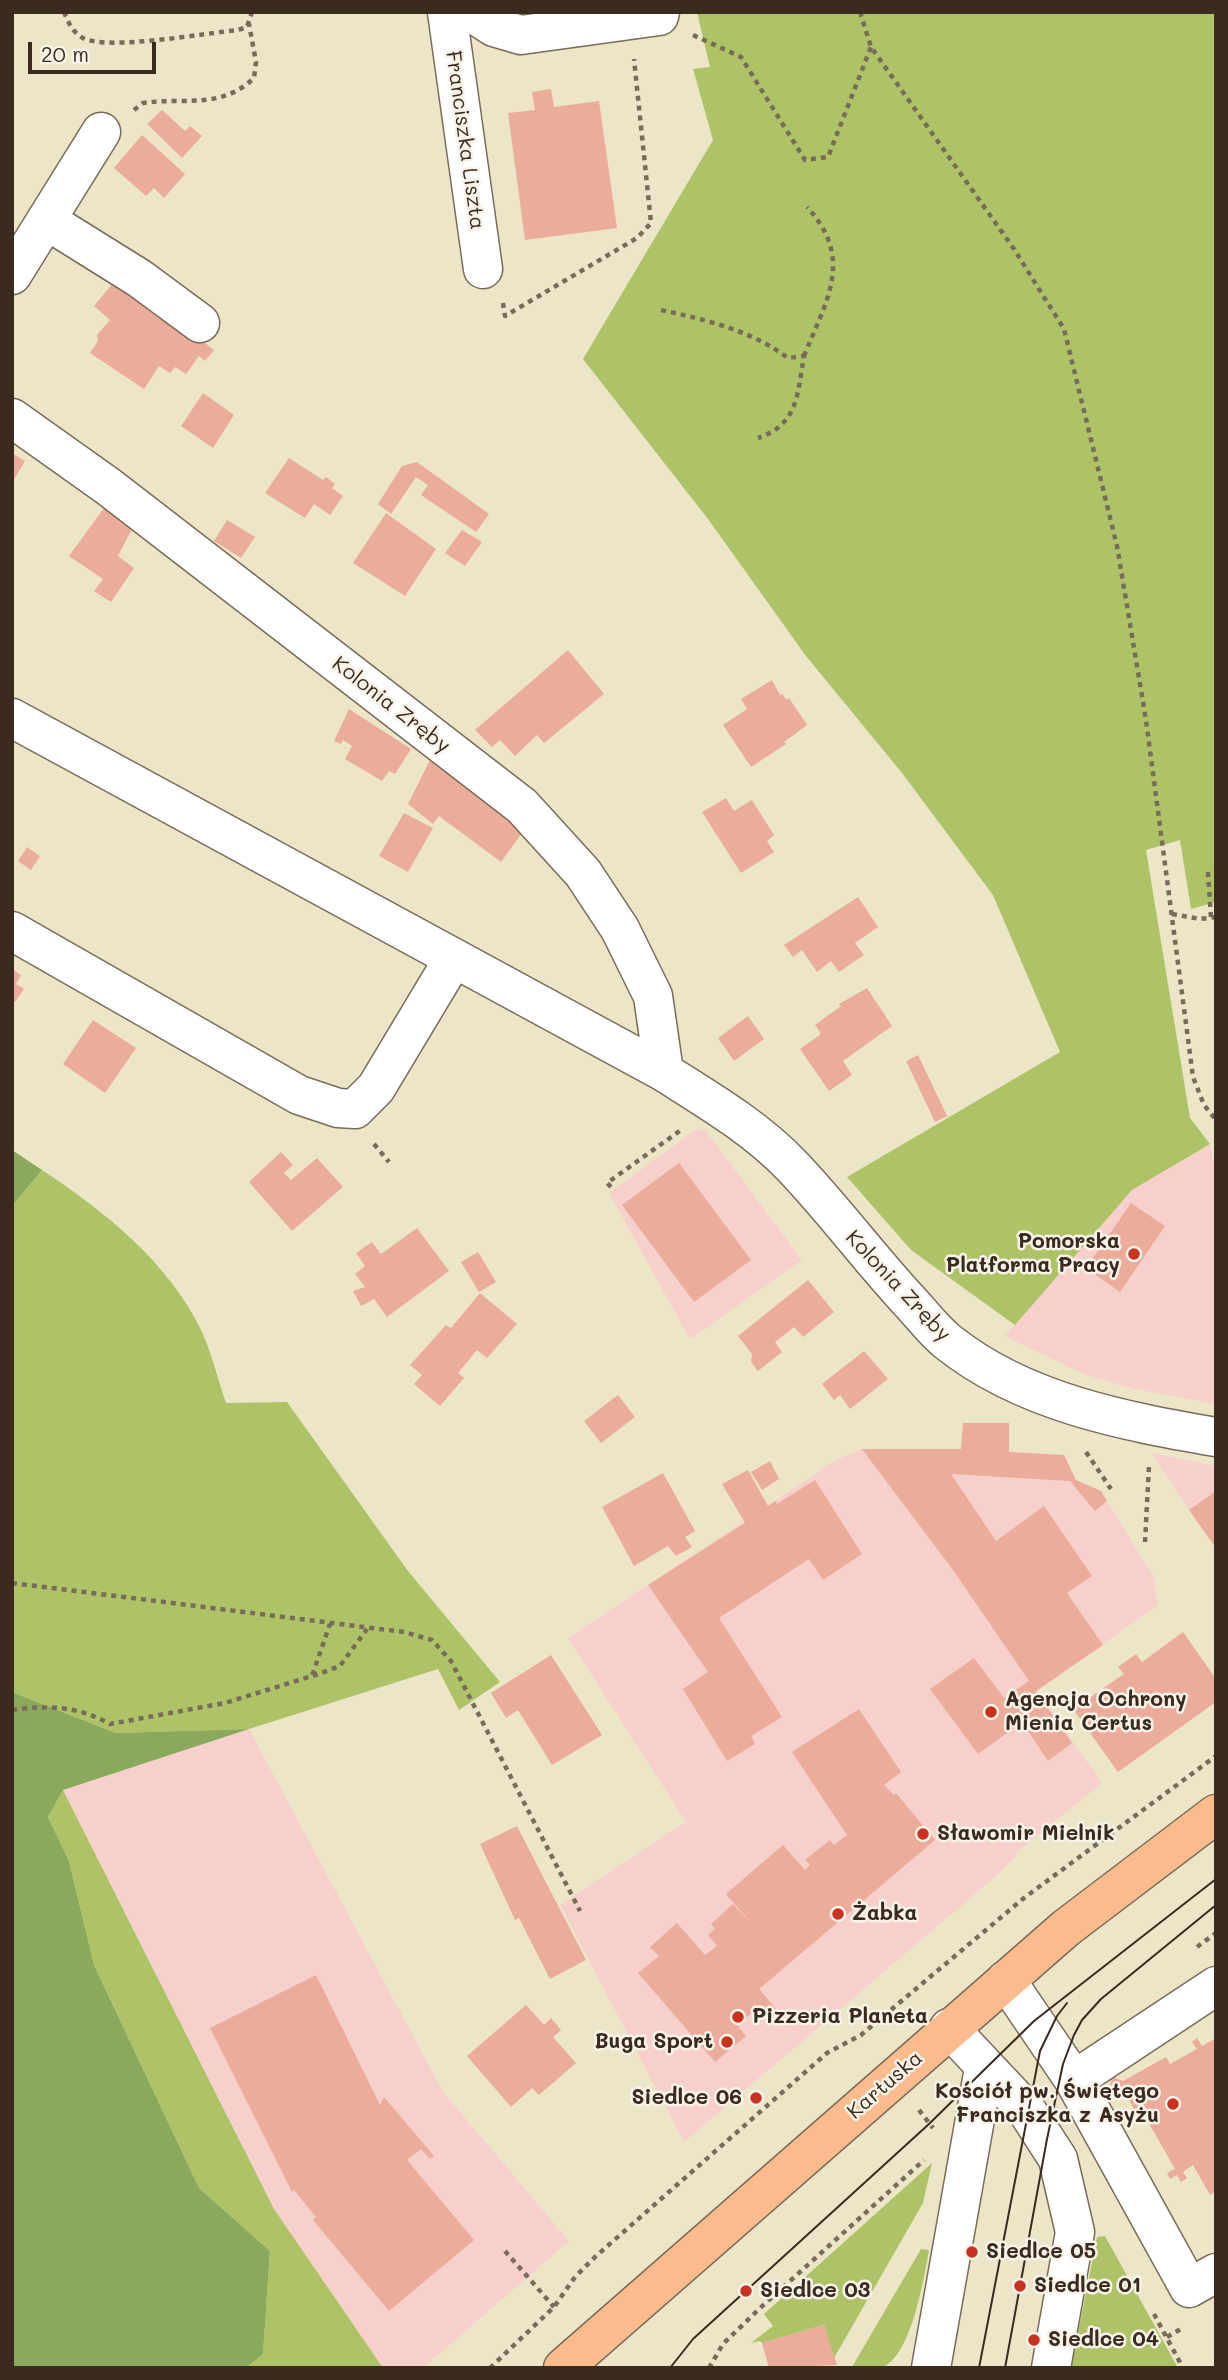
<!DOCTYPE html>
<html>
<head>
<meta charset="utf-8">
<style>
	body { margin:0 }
	#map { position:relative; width:1228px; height:2380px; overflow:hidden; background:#ede5c8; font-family:Mali,sans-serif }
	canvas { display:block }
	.frame { position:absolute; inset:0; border:14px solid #3b2a1e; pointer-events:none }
	.scale { position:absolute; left:28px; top:42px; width:128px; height:32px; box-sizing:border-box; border:4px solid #3b2a1e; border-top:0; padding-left:9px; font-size:21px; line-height:24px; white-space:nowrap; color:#3b2a1e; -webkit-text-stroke:5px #f7f3e8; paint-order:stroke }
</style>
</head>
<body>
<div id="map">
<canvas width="1228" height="2380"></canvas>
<div class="frame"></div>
<div class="scale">20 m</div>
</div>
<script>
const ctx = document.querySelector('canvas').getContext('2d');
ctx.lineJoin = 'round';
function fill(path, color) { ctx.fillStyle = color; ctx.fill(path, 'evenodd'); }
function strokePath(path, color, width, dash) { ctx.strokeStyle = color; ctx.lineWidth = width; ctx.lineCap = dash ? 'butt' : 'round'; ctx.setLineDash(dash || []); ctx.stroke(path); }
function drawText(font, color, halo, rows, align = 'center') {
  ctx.font = font + ' Mali,sans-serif'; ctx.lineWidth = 5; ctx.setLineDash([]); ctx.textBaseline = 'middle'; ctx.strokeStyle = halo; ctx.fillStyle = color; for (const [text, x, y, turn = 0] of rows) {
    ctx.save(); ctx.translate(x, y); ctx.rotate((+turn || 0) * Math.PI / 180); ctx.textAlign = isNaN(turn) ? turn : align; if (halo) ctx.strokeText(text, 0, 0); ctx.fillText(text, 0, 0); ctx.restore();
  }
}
fill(new Path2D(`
	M 704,1129 L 802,1260 L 690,1339 L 609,1193 L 694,1131 Z
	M 1210,1144 L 1216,1173 L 1216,1404 L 1135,1389 L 1086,1375 L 1005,1336 L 1132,1190 Z
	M 963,1423 L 1009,1423 L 1009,1452 L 1064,1455 L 1076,1480 L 1101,1491 L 1153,1576 L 1158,1605 L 1037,1691 L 1102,1783 L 1016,1853 L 1017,1856 L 995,1877 L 684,2142 L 560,1905 L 686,1822 L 568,1638 L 838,1459 L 862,1449 L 961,1449 Z
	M 1152,1453 L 1216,1466 L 1216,1548 L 1189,1510 Z
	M 249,1729 L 443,2092 L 569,2241 L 423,2368 L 383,2368 L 274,2209 L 63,1790 Z`), '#f7d0cb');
fill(new Path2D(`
	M 697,12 L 1216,12 L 1216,902 L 1191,909 L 1180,840 L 1146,850 L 1190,1118 L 1210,1144 L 1132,1190 L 1015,1325 L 911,1250 L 847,1177 L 1060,1052 L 993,895 L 902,773 L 806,656 L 708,519 L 583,359 L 713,140 L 693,69 L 710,67 Z
	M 42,1170 C 104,1211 169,1262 202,1332 C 212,1354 218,1380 226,1403 L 287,1402 L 408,1571 L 500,1682 L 459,1710 L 438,1669 L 249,1729 L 116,1733 L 12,1692 L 12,1206 Z
	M 63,1790 L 274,2209 L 383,2368 L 246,2368 L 263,2354 L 270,2251 L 199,2188 L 94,1965 L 69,1861 L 48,1817 Z
	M 932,2163 L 923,2203 L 834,2358 L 824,2325 L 762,2343 L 760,2341 L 751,2343 L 773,2326 L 764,2314 Z
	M 1105,2236 L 1178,2368 L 1071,2368 L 1097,2237 Z
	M 921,2249 L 929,2250 C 924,2279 912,2351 885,2366 C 876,2370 862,2368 852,2367 Z`), '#aec368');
fill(new Path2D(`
	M 12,1150 L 42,1170 L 12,1206 Z
	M 12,1692 L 116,1733 L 249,1729 L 63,1790 L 48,1817 L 69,1861 L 94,1965 L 199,2188 L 270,2251 L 263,2354 L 246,2368 L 12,2368 Z`), '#8aa95c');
fill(new Path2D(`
	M 551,89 L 554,107 L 599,101 L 617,228 L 525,240 L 508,113 L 535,110 L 532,92 Z
	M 162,110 L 185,131 L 190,126 L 202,136 L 182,158 L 147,124 Z
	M 142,135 L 185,174 L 164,198 L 154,188 L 146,196 L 114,168 Z
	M 113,283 L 160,319 L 166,313 L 214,350 L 205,361 L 199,356 L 186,374 L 175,367 L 170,373 L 159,366 L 144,389 L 90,353 L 98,341 L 97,335 L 110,320 L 94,306 Z
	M 203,393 L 234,415 L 213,448 L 181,426 Z
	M 12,453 L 25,461 L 12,483 Z
	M 289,458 L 323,480 L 326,477 L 335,484 L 332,488 L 343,496 L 330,515 L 314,504 L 305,518 L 265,493 Z
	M 417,462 L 489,514 L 476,532 L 421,495 L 428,485 L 416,477 L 391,514 L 378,504 L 402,466 Z
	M 104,508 L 133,527 L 118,556 L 134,568 L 111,602 L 94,591 L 103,579 L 69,556 Z
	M 386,513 L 436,549 L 405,596 L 353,563 Z
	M 227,520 L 255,537 L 241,558 L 214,541 Z
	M 462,530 L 482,542 L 465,566 L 445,553 Z
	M 568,650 L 604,694 L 544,743 L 537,735 L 515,756 L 500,740 L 492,747 L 475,730 Z
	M 772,680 L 780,695 L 782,694 L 787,700 L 789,698 L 807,725 L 784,742 L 786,744 L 751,767 L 723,725 L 747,709 L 741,699 Z
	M 349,709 L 411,749 L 395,774 L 389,771 L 382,781 L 345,759 L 352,746 L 343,740 L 341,744 L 334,741 Z
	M 430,760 L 449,771 L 525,829 L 501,862 L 439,816 L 433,824 L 408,804 Z
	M 726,798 L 734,811 L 752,800 L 774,835 L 767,841 L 774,852 L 741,873 L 702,812 Z
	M 404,813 L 433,828 L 408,872 L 379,856 Z
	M 27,847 L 40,856 L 31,870 L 18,861 Z
	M 858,897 L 878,927 L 855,943 L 864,955 L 839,972 L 831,961 L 817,972 L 802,950 L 793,957 L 784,945 Z
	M 12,969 L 21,975 L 16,984 L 24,989 L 15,1002 L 12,1000 Z
	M 867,988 L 892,1026 L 843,1061 L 852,1075 L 829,1091 L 800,1049 L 821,1034 L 815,1025 L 841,1006 L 839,1004 Z
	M 748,1016 L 764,1039 L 734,1061 L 718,1038 Z
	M 93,1020 L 136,1048 L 105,1093 L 63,1064 Z
	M 918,1055 L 947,1116 L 935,1122 L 906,1061 Z
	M 281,1152 L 293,1165 L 284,1173 L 291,1180 L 317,1158 L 343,1187 L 292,1231 L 249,1182 Z
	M 679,1163 L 751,1260 L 694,1302 L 622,1205 Z
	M 1131,1203 L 1165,1226 L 1120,1292 L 1086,1268 Z
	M 417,1228 L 449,1271 L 387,1317 L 374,1299 L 361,1306 L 353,1291 L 365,1287 L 355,1274 L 365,1266 L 356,1253 L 372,1242 L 381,1254 Z
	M 478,1252 L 496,1282 L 479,1292 L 461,1262 Z
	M 808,1280 L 834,1312 L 803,1337 L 794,1327 L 775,1342 L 782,1352 L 758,1371 L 751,1362 L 752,1354 L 738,1336 Z
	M 480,1293 L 517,1324 L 487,1358 L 477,1350 L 458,1373 L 464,1378 L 440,1406 L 414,1384 L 422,1375 L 410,1365 L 446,1325 L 451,1328 Z
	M 864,1351 L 888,1379 L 850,1409 L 840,1395 L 834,1400 L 822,1384 Z
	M 618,1395 L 635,1417 L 601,1443 L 584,1421 Z
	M 963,1423 L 1009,1423 L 1009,1452 L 1064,1455 L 1076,1480 L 1101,1491 L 1107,1501 L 1095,1511 L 1070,1481 L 951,1474 L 996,1541 L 1044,1506 L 1092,1576 L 1067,1593 L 1103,1645 L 1036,1691 L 1072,1743 L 1048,1761 L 1022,1722 L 978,1754 L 930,1689 L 974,1658 L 1004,1698 L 1029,1681 L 953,1570 L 862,1449 L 961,1449 Z
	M 770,1461 L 779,1479 L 762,1490 L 751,1472 Z
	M 748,1470 L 768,1506 L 776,1501 L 777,1504 L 815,1480 L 862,1554 L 823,1580 L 809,1559 L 719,1618 L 782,1717 L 751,1736 L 755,1744 L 727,1761 L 683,1689 L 708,1672 L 648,1585 L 745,1523 L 722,1484 Z
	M 663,1473 L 695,1531 L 685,1537 L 692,1547 L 676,1556 L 668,1546 L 634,1566 L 602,1507 Z
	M 1216,1491 L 1216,1548 L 1189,1510 Z
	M 1183,1632 L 1216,1679 L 1216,1702 L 1118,1772 L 1073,1709 L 1124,1674 L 1118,1667 L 1136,1654 L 1142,1662 Z
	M 551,1655 L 602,1735 L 552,1765 L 518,1710 L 506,1718 L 491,1693 Z
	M 859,1709 L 901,1772 L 884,1785 L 894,1795 L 896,1793 L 935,1840 L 759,1989 L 776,2009 L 769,2015 L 761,2005 L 737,2025 L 746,2036 L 715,2062 L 638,1973 L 659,1956 L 650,1947 L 677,1923 L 705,1955 L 717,1946 L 708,1935 L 715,1929 L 711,1924 L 733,1904 L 752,1924 L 726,1894 L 783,1845 L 805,1870 L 810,1865 L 805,1860 L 830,1840 L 834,1845 L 847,1835 L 792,1752 Z
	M 517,1826 L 586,1960 L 550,1979 L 519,1918 L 515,1920 L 480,1844 Z
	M 316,1975 L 380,2105 L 384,2097 L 434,2156 L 430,2159 L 421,2149 L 407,2160 L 474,2240 L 389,2311 L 313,2220 L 316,2217 L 294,2190 L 292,2192 L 210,2028 Z
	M 526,2005 L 544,2025 L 551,2018 L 561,2030 L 553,2037 L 576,2063 L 539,2095 L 532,2088 L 511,2107 L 467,2056 Z
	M 1197,2038 L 1202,2046 L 1216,2038 L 1216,2191 L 1210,2195 L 1193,2165 L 1183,2172 L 1187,2178 L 1181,2182 L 1177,2175 L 1170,2179 L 1167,2173 L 1175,2169 L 1147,2120 L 1142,2123 L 1122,2088 L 1110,2085 L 1112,2077 L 1123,2081 L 1166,2057 L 1170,2064 L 1197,2049 L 1192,2042 Z
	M 824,2325 L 837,2365 L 769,2368 L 762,2343 Z`), '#ebac9c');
const minor = new Path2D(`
	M 447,12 L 483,269
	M 471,12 L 494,27 L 521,35 L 659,16 L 660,12
	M 46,220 L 139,278 L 200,323
	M 12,275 L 101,132
	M 12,418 L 109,487 L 522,806 L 583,873 L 620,929 L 653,996 L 664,1072
	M 12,718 L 664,1072 C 708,1100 756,1128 792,1166 C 834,1210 870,1259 911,1303 C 923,1316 934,1331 948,1342 C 1023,1402 1123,1421 1216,1437
	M 12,931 L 299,1095 L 338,1108 L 355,1109 L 376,1088 L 454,958
	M 1006,1980 L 1074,2080 L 1189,2288 L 1216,2273
	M 949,2028 L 1027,2111 L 1058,2159 L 1075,2232 L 1051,2368
	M 1074,2080 L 1216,1986
	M 931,2368 L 984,2068`);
const major = new Path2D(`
	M 563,2368 L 1066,1928 L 1216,1814`);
strokePath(minor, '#796b5a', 41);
strokePath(major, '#796b5a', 41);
strokePath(new Path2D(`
	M 64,12 C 68,22 73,33 83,38 C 107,51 206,33 238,30 L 247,27 L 252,12
	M 860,12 L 871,47 L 1014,249 L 1064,329 L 1117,546 L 1146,720 L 1193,1077 L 1204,1105 L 1216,1120
	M 693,35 L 741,57 L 805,160 L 828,157 L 871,47
	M 134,110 L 143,103 C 185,97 220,110 254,78 L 256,62 L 249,24
	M 503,303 L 505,316 L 637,238 L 651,223 L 634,59
	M 661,310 C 707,320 750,330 788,358 L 804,356 C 797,394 799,424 758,438
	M 804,356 C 826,301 855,259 807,207
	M 1208,872 L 1211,918
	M 1172,914 L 1200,919 L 1216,917
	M 374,1144 L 389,1162
	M 611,1187 L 607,1183 L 681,1130
	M 1086,1452 L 1111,1489
	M 1145,1542 L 1149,1466
	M 12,1583 L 404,1632 L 432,1640 L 451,1661 L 580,1911
	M 313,1676 L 340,1666 L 367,1629
	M 12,1710 C 48,1705 78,1706 110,1724 L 225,1703 L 312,1676 L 330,1624
	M 1197,1947 L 1216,1933
	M 919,2110 L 933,2128
	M 505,2251 L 554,2307
	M 1154,2314 L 1183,2368
	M 1167,2337 L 1181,2329
	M 490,2368 L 554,2307 L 575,2277 L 595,2257 L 827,2053 L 861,2035 L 1024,1898 L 1216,1756
	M 709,2368 L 723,2344 L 759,2309 L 924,2160`), '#796b5a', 4.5, [5, 5]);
strokePath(minor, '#fff', 38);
strokePath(major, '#fbbb8d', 38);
strokePath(new Path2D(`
	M 670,2368 L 693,2339 L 929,2124 L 1034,2021 L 1216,1879
	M 979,2368 L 1040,2051 L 1057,2016 L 1067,2003
	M 1005,2368 L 1047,2139 L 1063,2064 L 1074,2035 L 1082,2020 L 1101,1999 L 1216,1905`), '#3b2a1e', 2);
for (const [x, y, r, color] of [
	[1134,1254,7,"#c8321e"],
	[991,1712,7,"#c8321e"],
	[923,1834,7,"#c8321e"],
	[838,1914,7,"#c8321e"],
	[738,2017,7,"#c8321e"],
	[727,2042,7,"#c8321e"],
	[756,2098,7,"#c8321e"],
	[1173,2104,7,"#c8321e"],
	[972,2252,7,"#c8321e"],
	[1020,2286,7,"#c8321e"],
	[746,2291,7,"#c8321e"],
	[1034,2340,7,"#c8321e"]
]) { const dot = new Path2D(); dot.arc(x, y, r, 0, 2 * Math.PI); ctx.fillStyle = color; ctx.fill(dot); strokePath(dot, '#f7f3e8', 2.5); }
drawText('21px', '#3b2a1e', '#f7f3e8', [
	["Franciszka Liszta",465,140,82],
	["Kolonia Zręby",391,705,38],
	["Kolonia Zręby",898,1286,47],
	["Kartuska",885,2085,-41]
]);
drawText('bold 21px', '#3b2a1e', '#f7f3e8', [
	["Pomorska",1120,1242,"right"],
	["Platforma Pracy",1120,1266,"right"],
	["Agencja Ochrony",1005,1700],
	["Mienia Certus",1005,1724],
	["Sławomir Mielnik",937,1834],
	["Żabka",852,1914],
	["Pizzeria Planeta",752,2017],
	["Buga Sport",713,2042,"right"],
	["Kościół pw. Świętego",1159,2092,"right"],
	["Franciszka z Asyżu",1159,2116,"right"],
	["Siedlce 06",742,2098,"right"],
	["Siedlce 05",986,2252],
	["Siedlce 01",1034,2286],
	["Siedlce 03",760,2291],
	["Siedlce 04",1048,2340]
], 'left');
</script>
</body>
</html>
